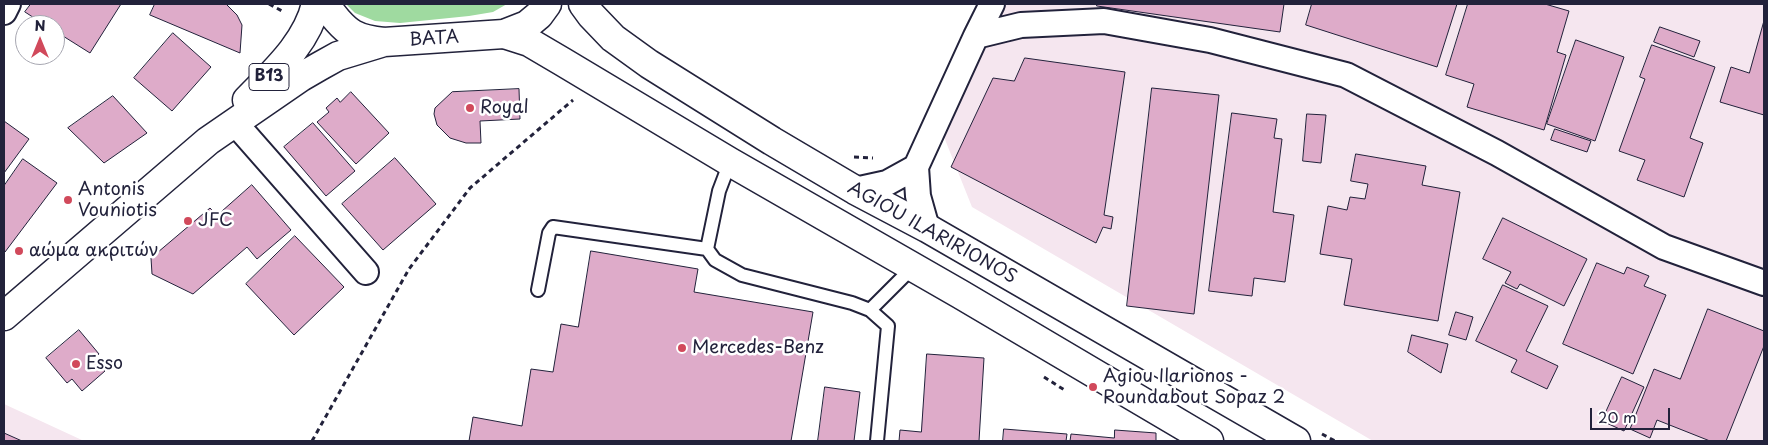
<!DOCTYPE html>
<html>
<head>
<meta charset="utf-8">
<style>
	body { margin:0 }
	#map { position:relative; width:1768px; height:445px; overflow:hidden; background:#fff; font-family:"Playpen Sans",sans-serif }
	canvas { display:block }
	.frame { position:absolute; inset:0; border:5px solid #22223b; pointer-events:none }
	.north { position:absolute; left:15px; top:15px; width:50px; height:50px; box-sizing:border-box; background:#fff; border:1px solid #a7a7b1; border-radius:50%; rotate:0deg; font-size:14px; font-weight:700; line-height:20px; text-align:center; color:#22223b }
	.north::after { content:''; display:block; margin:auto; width:18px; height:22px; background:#d1495b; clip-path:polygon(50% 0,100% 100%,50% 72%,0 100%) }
	.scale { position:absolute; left:1590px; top:408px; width:80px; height:22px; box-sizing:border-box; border:2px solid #22223b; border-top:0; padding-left:6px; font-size:15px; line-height:18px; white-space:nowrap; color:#22223b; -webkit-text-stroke:4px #fff; paint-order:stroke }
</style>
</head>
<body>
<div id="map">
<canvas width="1768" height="445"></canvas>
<div class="frame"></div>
<div class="north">N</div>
<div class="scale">20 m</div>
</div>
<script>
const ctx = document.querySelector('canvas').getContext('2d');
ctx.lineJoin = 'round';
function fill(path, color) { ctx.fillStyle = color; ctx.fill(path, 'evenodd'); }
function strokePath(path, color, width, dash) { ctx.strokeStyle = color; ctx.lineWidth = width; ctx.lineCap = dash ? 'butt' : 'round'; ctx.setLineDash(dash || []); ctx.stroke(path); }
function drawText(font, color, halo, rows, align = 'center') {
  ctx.font = font + ' "Playpen Sans",sans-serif'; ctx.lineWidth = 5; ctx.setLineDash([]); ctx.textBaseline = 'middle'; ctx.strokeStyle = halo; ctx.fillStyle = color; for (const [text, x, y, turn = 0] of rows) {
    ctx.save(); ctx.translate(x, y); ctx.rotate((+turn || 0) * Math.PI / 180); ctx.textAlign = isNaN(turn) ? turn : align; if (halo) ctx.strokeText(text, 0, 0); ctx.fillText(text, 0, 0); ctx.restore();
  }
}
fill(new Path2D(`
	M 1002,4 L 1764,4 L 1764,441 L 1373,441 L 972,207 L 942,132 Z
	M 4,404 L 84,441 L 4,441 Z`), '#f5e6ef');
fill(new Path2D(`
	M 346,4 L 507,4 L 493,12 L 469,16 L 400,23 L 375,21 L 355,13 Z`), '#9fdaa0');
const building = new Path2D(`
	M 31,4 L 121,4 L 90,53 L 55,31 L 55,25 L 45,25 L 25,12 Z
	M 155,4 L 226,4 L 237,15 L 242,25 L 240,53 L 150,15 Z
	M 1097,4 L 1284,4 L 1280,32 L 1097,6 Z
	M 1312,4 L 1457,4 L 1437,67 L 1306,25 Z
	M 1468,4 L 1545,4 L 1569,11 L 1557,52 L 1566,55 L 1544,130 L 1467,107 L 1474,84 L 1446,75 Z
	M 1764,21 L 1764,115 L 1720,102 L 1731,67 L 1749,73 Z
	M 1660,27 L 1700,41 L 1694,57 L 1654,42 Z
	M 173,33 L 211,67 L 172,111 L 134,78 Z
	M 1576,40 L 1624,57 L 1595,141 L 1547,124 Z
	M 1652,45 L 1715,67 L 1690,138 L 1703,143 L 1684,197 L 1637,180 L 1645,160 L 1619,151 L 1645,79 L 1640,77 Z
	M 1025,58 L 1125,72 L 1104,215 L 1113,217 L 1111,229 L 1103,227 L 1096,243 L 951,167 L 993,78 L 1014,81 Z
	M 1152,88 L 1219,95 L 1194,314 L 1127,306 Z
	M 519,89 L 520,119 L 480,121 L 481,143 L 466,143 L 450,138 L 437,125 L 434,114 L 435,108 L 452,92 Z
	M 351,92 L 389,133 L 356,164 L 317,122 L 329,112 L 326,108 L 337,98 L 340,102 Z
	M 113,96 L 147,133 L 104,163 L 68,128 Z
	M 1232,113 L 1277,119 L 1274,138 L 1282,139 L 1273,212 L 1294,215 L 1285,282 L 1254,278 L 1252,296 L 1209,291 Z
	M 1307,114 L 1326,115 L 1321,163 L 1303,161 Z
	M 4,121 L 29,139 L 4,173 Z
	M 313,123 L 355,171 L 326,196 L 284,147 Z
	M 1555,129 L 1591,141 L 1587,152 L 1551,140 Z
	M 1356,154 L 1426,166 L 1422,185 L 1460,192 L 1438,321 L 1344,305 L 1352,259 L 1320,254 L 1328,206 L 1347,210 L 1350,197 L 1365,199 L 1368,184 L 1351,181 Z
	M 395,158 L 436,204 L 383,250 L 342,204 Z
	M 23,159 L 57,183 L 5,252 L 4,250 L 4,186 Z
	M 252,185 L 291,230 L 257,259 L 247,247 L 193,294 L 152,274 L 151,258 L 210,208 L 217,215 Z
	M 1503,218 L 1587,259 L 1564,306 L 1520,284 L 1517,289 L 1505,283 L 1511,272 L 1483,259 Z
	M 295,236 L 344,287 L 294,335 L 246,284 Z
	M 591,251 L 698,269 L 694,292 L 813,312 L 791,441 L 469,441 L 473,417 L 522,426 L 531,369 L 553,372 L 561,324 L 578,327 Z
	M 1597,263 L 1624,274 L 1627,267 L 1649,276 L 1644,286 L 1666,295 L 1633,374 L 1563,344 Z
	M 1503,285 L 1548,306 L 1526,351 L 1558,366 L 1547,389 L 1511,372 L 1517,360 L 1476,341 Z
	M 1708,309 L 1764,331 L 1764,346 L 1726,441 L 1710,441 L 1657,420 L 1650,438 L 1630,429 L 1654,369 L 1680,379 Z
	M 1456,312 L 1473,317 L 1466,340 L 1449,335 Z
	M 79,330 L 99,354 L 94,358 L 105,371 L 82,391 L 72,379 L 67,383 L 46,358 Z
	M 1412,335 L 1448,344 L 1441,373 L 1408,352 Z
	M 927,354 L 984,358 L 979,441 L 899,441 L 900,430 L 921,432 Z
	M 1622,377 L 1644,387 L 1624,431 L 1602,421 Z
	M 825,387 L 860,392 L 854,441 L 818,441 Z
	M 1004,429 L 1067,434 L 1066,441 L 1003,441 Z
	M 1115,430 L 1156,433 L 1156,441 L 1070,441 L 1071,434 L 1114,438 Z
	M 4,433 L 22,441 L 4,441 Z`);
fill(building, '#deabc9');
strokePath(building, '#22223b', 1);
const lane = new Path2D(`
	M 730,162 L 719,191 L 707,249 L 715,260 L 742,275 L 852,303 L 870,310 L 888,326 L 877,441
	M 538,290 L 549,233 L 553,227 L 707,249
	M 870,310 L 913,267`);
const street = new Path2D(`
	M 4,12 L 8,4
	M 976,36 L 1021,25 L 1104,21 L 1210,40 L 1346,75 L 1497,153 L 1664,247 L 1764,283
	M 235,123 L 366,272
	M 855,190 L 887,183 L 916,167
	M 927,228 L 918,196 L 916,167 L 976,36 L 992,4`);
const secondary = new Path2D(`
	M 583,4 L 591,15 L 613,38 L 649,64 L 772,141 L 855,190 L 927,228 L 1296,441
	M 504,34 L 529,42 L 563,62 L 730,162 L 960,294 L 1209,441`);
const primary = new Path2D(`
	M 326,4 C 331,14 343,28 353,34 C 362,39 374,41 384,42 L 504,34 L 527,25 L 539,15 L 547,4
	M 247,100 C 274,72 307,43 316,4
	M 4,316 L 208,141 L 301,77 L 320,66 L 338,56 L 384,42`);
strokePath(lane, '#22223b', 16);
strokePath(street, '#22223b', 28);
strokePath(secondary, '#22223b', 31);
strokePath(primary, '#22223b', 31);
strokePath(new Path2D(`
	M 269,4 L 284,12
	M 854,157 L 873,158
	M 1044,377 L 1066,391
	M 1322,434 L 1335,441
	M 312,441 L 409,269 L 470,188 L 573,100`), '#22223b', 3, [5, 4]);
strokePath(lane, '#fff', 12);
strokePath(street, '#fff', 24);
strokePath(secondary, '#fff', 28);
strokePath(primary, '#fff', 28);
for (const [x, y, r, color] of [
	[470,108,5,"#d1495b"],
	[68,200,5,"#d1495b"],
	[188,221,5,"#d1495b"],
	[19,251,5,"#d1495b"],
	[682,348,5,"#d1495b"],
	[76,364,5,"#d1495b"],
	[1093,387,5,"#d1495b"]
]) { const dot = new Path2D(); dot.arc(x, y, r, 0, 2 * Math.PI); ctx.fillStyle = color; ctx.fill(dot); strokePath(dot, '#fff', 2); }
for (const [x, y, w] of [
	[269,77,40]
]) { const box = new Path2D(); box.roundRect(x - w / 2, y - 13.5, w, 27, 4); ctx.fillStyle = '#fff'; ctx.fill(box); strokePath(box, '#22223b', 1); }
drawText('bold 16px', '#22223b', null, [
	["B13",269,77]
]);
drawText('18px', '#22223b', '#fff', [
	["BATA",434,39,-4],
	["AGIOU ILARIRIONOS",932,233,29]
]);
drawText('18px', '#22223b', '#fff', [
	["Royal",480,108],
	["Antonis",78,190],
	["Vouniotis",78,211],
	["JFC",198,221],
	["αώμα ακριτών",29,251],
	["Mercedes-Benz",692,348],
	["Esso",86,364],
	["Agiou Ilarionos -",1103,377],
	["Roundabout Sopaz 2",1103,398]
], 'left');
</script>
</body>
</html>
